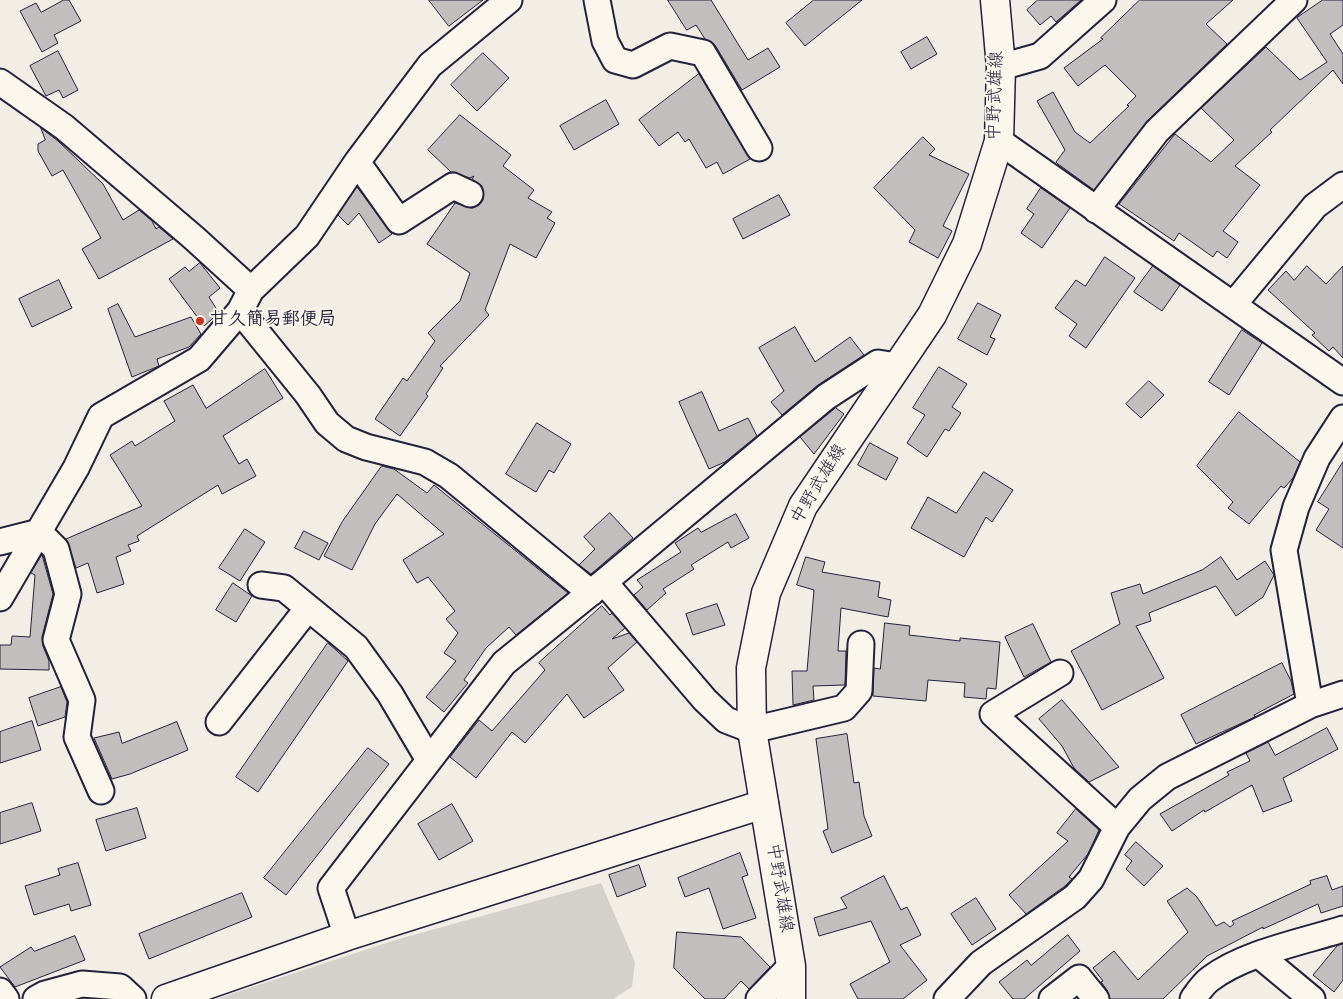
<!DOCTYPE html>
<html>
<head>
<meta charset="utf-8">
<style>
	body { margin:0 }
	canvas { display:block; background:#f2eee5 }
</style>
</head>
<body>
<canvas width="1343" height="999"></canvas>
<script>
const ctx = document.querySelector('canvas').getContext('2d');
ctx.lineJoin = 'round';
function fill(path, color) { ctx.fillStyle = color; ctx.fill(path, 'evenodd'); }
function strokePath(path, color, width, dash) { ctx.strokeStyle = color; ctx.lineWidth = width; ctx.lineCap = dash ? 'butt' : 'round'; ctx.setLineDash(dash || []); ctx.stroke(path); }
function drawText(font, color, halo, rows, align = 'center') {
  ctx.font = font + ' "Indie Flower","Klee One",sans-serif'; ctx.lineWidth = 4; ctx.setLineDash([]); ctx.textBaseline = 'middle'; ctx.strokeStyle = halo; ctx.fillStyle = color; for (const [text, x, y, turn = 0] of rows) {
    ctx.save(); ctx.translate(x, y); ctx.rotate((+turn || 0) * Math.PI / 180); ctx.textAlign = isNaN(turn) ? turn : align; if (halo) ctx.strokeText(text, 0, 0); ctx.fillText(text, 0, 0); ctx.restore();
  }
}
fill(new Path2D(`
	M 601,883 L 635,962 L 632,987 L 613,999 L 216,999 L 395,940 Z`), '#d4d1cc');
const building = new Path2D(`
	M 64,0 L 69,0 L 81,21 L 54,35 L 58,43 L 42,52 L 20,11 L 36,3 L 41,12 Z
	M 429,0 L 483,0 L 449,26 Z
	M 668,0 L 711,0 L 748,60 L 768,48 L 780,67 L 742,90 L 715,45 L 705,39 L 696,25 L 687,30 Z
	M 814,0 L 862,0 L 805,46 L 786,23 Z
	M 1038,0 L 1081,0 L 1056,22 L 1051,16 L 1040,25 L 1027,10 Z
	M 1140,0 L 1233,0 L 1206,24 L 1227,44 L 1147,121 L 1094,190 L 1058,164 L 1056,162 L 1065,150 L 1037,101 L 1053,92 L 1075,132 L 1090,143 L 1129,106 L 1127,105 L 1136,96 L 1105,65 L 1078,86 L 1064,68 L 1103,39 L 1101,38 Z
	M 1323,0 L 1343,0 L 1343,25 L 1330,34 L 1343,54 L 1343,84 L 1333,70 L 1270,130 L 1272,132 L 1235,166 L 1260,185 L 1223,231 L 1238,242 L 1227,258 L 1217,251 L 1213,257 L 1179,233 L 1174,241 L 1119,204 L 1175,134 L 1211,162 L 1234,140 L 1201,108 L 1266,47 L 1300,80 L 1327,62 L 1297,18 Z
	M 927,37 L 937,54 L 911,69 L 901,52 Z
	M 58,51 L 78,90 L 63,98 L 59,90 L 46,96 L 30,66 Z
	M 483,53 L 509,78 L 477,111 L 451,85 Z
	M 699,74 L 750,159 L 723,174 L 717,162 L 706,168 L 689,139 L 685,142 L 678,132 L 659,146 L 639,120 Z
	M 606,100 L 619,124 L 574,150 L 560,126 Z
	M 460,115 L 511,155 L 503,166 L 534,190 L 528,198 L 552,212 L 547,218 L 555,223 L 536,258 L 510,244 L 485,310 L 489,315 L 440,366 L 443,368 L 426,394 L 428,396 L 400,436 L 375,419 L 403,378 L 407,381 L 435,341 L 428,333 L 460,301 L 470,273 L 427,244 L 455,203 L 472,208 L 479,205 L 483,200 L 482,186 L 472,179 L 474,176 L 470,178 L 451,172 L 428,150 Z
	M 41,128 L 58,141 L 103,184 L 123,220 L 139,210 L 152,221 L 156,229 L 159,227 L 173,239 L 99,279 L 82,249 L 101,238 L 63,170 L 52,176 L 38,151 L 38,144 L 45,140 Z
	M 923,137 L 935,149 L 929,155 L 969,174 L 943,226 L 952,231 L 938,258 L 909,242 L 915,230 L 874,188 Z
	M 357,187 L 392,234 L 379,243 L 359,213 L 348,225 L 338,215 Z
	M 1041,188 L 1070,208 L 1042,248 L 1021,233 L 1034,214 L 1027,209 Z
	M 779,195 L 790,215 L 743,239 L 733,219 Z
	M 1105,257 L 1135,278 L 1086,348 L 1069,336 L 1077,324 L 1055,308 L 1076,280 L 1085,286 Z
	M 200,263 L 220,288 L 209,297 L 219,313 L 204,326 L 169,279 L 185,267 L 189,271 Z
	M 1153,266 L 1180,285 L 1162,311 L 1134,292 Z
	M 1307,266 L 1326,284 L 1343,266 L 1343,358 L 1333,347 L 1329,351 L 1312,335 L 1315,333 L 1268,290 L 1286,271 L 1294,280 Z
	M 59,280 L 72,308 L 32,327 L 19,299 Z
	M 978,303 L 1001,315 L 990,337 L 995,339 L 987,355 L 958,339 Z
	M 118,304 L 135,337 L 191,317 L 201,334 L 189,347 L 157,359 L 159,366 L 132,377 L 108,309 Z
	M 795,327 L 815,362 L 850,337 L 864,355 L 818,385 L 782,415 L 771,402 L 784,391 L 759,348 Z
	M 1242,330 L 1262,343 L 1229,395 L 1209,382 Z
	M 939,367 L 967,384 L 952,407 L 961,413 L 949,431 L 945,429 L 927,457 L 907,443 L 925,415 L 913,408 Z
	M 265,369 L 283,398 L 223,436 L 239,464 L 247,459 L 256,476 L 222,494 L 218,485 L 137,536 L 139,541 L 128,545 L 131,551 L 116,557 L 124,584 L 97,593 L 88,563 L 76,568 L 66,539 L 142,506 L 110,455 L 132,441 L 135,446 L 175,421 L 164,401 L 193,385 L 206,408 Z
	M 1149,381 L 1164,395 L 1141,418 L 1126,404 Z
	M 702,392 L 719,431 L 748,418 L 757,436 L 725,462 L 709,469 L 679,402 Z
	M 836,408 L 844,414 L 814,454 L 800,437 Z
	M 1239,412 L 1300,462 L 1293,478 L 1284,488 L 1281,486 L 1249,524 L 1228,508 L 1233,502 L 1197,466 Z
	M 537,423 L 571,444 L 554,473 L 549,470 L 536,492 L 506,474 Z
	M 870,443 L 898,458 L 886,480 L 858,465 Z
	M 1343,462 L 1343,548 L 1316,530 L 1329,509 L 1318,502 Z
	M 382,466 L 394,469 L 427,493 L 434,485 L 568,593 L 516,635 L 509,627 L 486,648 L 464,680 L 468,683 L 444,712 L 426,697 L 456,661 L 444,653 L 458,633 L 446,619 L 455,611 L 428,577 L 417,583 L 403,560 L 444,534 L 397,494 L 375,524 L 352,570 L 324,556 L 342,522 Z
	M 984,472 L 1013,490 L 992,522 L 986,517 L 964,557 L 911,528 L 928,497 L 956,513 Z
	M 610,513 L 633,538 L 591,574 L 579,565 L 595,549 L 584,537 Z
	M 736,514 L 749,538 L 731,548 L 728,542 L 691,565 L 694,569 L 663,589 L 666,593 L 647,610 L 634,595 L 643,587 L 637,580 L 681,552 L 675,543 L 698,528 L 701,532 Z
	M 245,529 L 265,542 L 240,581 L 219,568 Z
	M 304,531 L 328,543 L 319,560 L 295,548 Z
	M 42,555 L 53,594 L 42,637 L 43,646 L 49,661 L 49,670 L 0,669 L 0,645 L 11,645 L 12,636 L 30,637 L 35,575 L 31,573 Z
	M 806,557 L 825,562 L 822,572 L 880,582 L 878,597 L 891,600 L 888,617 L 841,608 L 838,651 L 846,651 L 845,685 L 813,686 L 814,700 L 793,705 L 792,671 L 807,671 L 814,590 L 797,585 Z
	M 1221,557 L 1237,580 L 1265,561 L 1274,575 L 1263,597 L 1236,616 L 1216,586 L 1149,613 L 1151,621 L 1136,626 L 1164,678 L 1102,710 L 1071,651 L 1120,624 L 1111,593 L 1140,584 L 1143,594 L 1202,570 Z
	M 233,583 L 252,596 L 236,622 L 216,610 Z
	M 717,604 L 725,625 L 693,635 L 686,614 Z
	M 602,606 L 610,615 L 612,613 L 625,628 L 612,639 L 629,633 L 637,642 L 608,668 L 624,690 L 584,718 L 567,694 L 525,743 L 512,732 L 476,778 L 450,757 L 479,720 L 492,731 L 545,670 L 539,663 Z
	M 885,623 L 910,626 L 909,635 L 960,641 L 960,638 L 1000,642 L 996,689 L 987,688 L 986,699 L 964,697 L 965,683 L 928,680 L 926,701 L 873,696 L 874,668 L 880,669 Z
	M 1033,624 L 1051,662 L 1024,677 L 1005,637 Z
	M 328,643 L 348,661 L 258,792 L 236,777 Z
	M 1282,663 L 1291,681 L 1294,694 L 1254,715 L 1255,717 L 1196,744 L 1181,715 Z
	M 61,687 L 67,702 L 65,717 L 38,726 L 29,698 Z
	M 1062,700 L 1119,767 L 1089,782 L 1074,768 L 1062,746 L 1039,719 Z
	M 32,721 L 41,750 L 0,763 L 0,732 Z
	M 177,722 L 188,750 L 130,774 L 112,779 L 94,738 L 119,732 L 122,743 Z
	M 1327,728 L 1338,749 L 1283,778 L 1292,801 L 1263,812 L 1252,785 L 1205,812 L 1204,810 L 1172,831 L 1160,814 L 1229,775 L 1227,772 L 1250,761 L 1246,753 L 1268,742 L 1275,755 Z
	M 847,734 L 854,783 L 859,782 L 864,816 L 872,836 L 832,853 L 823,831 L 828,829 L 816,739 Z
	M 368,748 L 389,764 L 286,895 L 264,878 Z
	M 32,803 L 41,831 L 0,844 L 0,813 Z
	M 452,804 L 473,841 L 439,860 L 418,824 Z
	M 137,808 L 146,838 L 106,851 L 96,820 Z
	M 1076,809 L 1099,830 L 1088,854 L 1069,877 L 1072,879 L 1065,886 L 1026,914 L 1009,895 L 1068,841 L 1057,833 Z
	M 1136,842 L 1163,866 L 1144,886 L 1126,869 L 1132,861 L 1125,855 Z
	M 740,853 L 748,875 L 742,877 L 756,918 L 723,929 L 709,888 L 685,897 L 678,878 Z
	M 78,863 L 91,905 L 71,911 L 69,904 L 34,915 L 25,886 L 60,875 L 58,869 Z
	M 639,865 L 646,886 L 617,897 L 609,875 Z
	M 884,876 L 901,910 L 907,907 L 921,935 L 900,945 L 927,980 L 903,999 L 858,999 L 850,984 L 890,962 L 871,921 L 819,936 L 814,918 L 847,908 L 841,898 Z
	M 1327,876 L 1332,890 L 1343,886 L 1343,906 L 1321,913 L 1318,904 L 1263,929 L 1263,927 L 1207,956 L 1163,999 L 1110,999 L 1107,990 L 1101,982 L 1103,981 L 1093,968 L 1114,951 L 1138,980 L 1188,932 L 1167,901 L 1187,888 L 1197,897 L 1216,926 L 1224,922 L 1230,927 L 1234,924 L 1232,921 L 1311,884 L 1310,881 Z
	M 242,893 L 252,917 L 149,959 L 139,934 Z
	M 976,898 L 996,929 L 972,945 L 951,914 Z
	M 677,932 L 741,937 L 770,967 L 749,989 L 741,981 L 724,999 L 705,999 L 674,968 Z
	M 1068,935 L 1080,951 L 1024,999 L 1013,999 L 999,982 L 1027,960 L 1031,965 Z
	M 75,936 L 85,960 L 15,987 L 0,967 L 31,947 L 34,951 Z
	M 1343,944 L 1343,980 L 1334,992 L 1313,975 L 1337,946 Z`);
fill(building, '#c2bebe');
strokePath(building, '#22223b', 1);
const minor = new Path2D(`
	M 597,0 L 605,41 L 615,60 L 633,65 L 670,46 L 703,53 L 759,148
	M 1001,67 L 1040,56 L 1103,0
	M 0,82 L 64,127 L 194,238 L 251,290
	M 999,141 L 1343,382
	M 357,162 L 399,221 L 453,186 L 470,194
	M 1096,210 L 1157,131 L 1294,0
	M 1233,305 L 1315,206 L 1343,185
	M 240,311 L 308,395 L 327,423 L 346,439 L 366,447 L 425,462 L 449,476 L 591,593
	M 0,542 L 39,532 L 56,549 L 68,594 L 56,640 L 82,700 L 77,737 L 101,791
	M 604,582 L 705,700 L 726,720 L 752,730 L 844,708 L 859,691 L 861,644
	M 261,585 L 284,588 L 356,647 L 390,694 L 429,760
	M 0,598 L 76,468 L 101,416 L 199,359 L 240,311 L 251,290 L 307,236 L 357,162 L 430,65 L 509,0
	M 1060,673 L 993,714 L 1117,827
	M 1310,705 L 1343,694
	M 219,722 L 308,608
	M 347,936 L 331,888 L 504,663 L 604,582 L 826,397 L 878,363 L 897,366
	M 1259,955 L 1312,999
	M 0,991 L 6,999
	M 36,999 L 45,994 L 82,984 L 120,987 L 133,999
	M 759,999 L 791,966
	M 947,999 L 981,963 L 1075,897 L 1091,879 L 1117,827 L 1140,799 L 1167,777 L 1310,705 L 1284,550 L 1296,507 L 1317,458 L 1343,418
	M 1052,999 L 1079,978 L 1096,999
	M 1193,999 C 1198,992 1203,984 1210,979 C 1244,953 1302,942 1343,929`);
const tertiary = new Path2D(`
	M 166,999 L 347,936 L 764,804`);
const secondary = new Path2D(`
	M 791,999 L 791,966 L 752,730 L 751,668 L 766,593 L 803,506 L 932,315 L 967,244 L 999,141 L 1001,67 L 995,0`);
strokePath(minor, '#22223b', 29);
strokePath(tertiary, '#22223b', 31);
strokePath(secondary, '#22223b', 31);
strokePath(minor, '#fbf7ec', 25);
strokePath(tertiary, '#fbf7ec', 28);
strokePath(secondary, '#fbf7ec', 28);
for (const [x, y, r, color] of [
	[200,321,5,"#c8321e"]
]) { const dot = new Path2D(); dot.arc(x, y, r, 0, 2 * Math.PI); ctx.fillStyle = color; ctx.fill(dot); strokePath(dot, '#fbf7ec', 2); }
drawText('18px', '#22223b', '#fbf7ec', [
	["中野武雄線",997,96,-88],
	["中野武雄線",820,485,-59],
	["中野武雄線",778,888,81]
]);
drawText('bold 18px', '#22223b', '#fbf7ec', [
	["甘久簡易郵便局",210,321]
], 'left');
</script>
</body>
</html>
